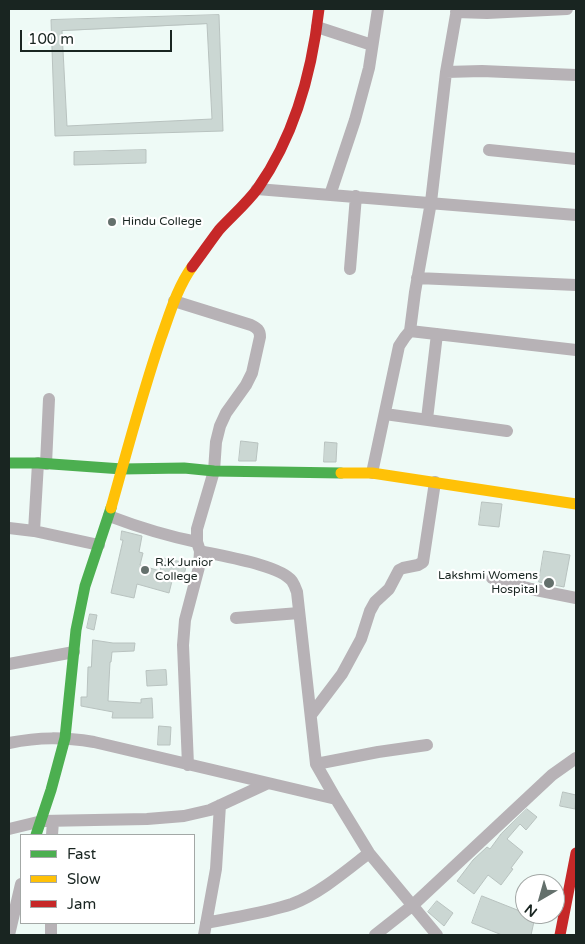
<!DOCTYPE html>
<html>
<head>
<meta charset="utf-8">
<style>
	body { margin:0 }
	#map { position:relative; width:585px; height:944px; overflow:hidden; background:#eefaf6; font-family:"Varela Round",sans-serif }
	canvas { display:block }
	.frame { position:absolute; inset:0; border:10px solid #192521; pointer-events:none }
	.legend { position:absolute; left:20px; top:834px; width:175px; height:90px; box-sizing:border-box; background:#fff; border:1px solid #a3a8a6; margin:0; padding:6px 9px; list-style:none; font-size:15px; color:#192521 }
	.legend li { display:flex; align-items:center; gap:10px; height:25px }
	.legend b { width:25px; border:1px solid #a3a8a6 }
	.north { position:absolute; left:515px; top:874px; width:50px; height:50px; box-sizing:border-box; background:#fff; border:1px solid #a3a8a6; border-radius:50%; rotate:218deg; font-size:14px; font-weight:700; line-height:20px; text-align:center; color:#192521 }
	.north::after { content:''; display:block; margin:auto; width:18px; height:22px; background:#64706c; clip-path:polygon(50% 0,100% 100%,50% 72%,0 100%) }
	.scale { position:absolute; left:20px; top:30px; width:152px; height:22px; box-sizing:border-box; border:2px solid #192521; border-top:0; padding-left:6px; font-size:15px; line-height:18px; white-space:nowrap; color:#192521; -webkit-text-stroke:4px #fff; paint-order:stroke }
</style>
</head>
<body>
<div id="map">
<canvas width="585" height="944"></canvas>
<div class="frame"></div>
<ul class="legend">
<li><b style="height:6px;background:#4caf50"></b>Fast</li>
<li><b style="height:6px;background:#ffc107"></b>Slow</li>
<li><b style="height:6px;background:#c62828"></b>Jam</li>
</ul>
<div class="north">N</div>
<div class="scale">100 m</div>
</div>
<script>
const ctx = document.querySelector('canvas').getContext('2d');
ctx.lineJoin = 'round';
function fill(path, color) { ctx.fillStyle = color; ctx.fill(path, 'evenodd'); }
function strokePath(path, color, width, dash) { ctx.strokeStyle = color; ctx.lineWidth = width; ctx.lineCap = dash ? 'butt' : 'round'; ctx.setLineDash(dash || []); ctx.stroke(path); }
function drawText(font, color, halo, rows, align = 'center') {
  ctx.font = font + ' "Varela Round",sans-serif'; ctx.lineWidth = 4.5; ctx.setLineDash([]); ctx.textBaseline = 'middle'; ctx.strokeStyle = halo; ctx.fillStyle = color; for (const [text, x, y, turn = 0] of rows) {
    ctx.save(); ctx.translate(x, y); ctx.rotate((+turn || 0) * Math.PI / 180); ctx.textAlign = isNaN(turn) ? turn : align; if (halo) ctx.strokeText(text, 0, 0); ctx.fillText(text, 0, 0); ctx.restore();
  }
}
const building = new Path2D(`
	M 219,15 L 223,131 L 55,136 L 51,20 ZM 207,24 L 212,119 L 67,126 L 62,31 Z
	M 146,150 L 146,163 L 74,165 L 74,152 Z
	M 241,441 L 258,443 L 256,461 L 239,461 Z
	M 325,442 L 337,443 L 336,462 L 324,462 Z
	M 482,502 L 502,504 L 499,527 L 479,525 Z
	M 122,531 L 142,536 L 139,552 L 143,553 L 140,565 L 160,571 L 163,558 L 187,563 L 184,575 L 174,573 L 169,593 L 137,584 L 134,598 L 111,593 L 123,540 L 121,540 Z
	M 544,551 L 570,555 L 564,587 L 539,582 Z
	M 90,614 L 97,615 L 94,630 L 87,628 Z
	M 93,640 L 113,643 L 135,643 L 134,651 L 112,652 L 111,662 L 110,662 L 108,701 L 141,703 L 141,699 L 152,698 L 153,718 L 112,718 L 113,712 L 81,706 L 81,697 L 87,697 L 88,667 L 91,667 Z
	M 166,670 L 167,685 L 147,686 L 146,671 Z
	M 159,726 L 171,727 L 170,745 L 158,745 Z
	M 563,792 L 576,795 L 575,809 L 560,806 Z
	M 527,809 L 537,817 L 526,830 L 520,824 L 507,839 L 523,852 L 511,868 L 513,869 L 501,885 L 488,875 L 474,894 L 457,881 L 473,860 L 487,847 L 490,849 L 501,834 Z
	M 482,896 L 535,917 L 531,935 L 502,935 L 472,923 Z
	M 437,901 L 453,913 L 444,926 L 428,912 Z`);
fill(building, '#cbd7d3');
strokePath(building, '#b8c2bf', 1);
strokePath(new Path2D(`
	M 456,12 L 487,13 L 567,9
	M 317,27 L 372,45
	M 446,72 L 482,71 L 576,75
	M 489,150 L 576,159
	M 257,189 L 576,215
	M 330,195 L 355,120 L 369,68 L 378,9
	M 350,269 L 356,196
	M 417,278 L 576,285
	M 174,301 L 251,325 C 257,328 260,330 260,337 L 252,373 L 246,385 L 226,413 L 220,426 L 216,442 L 214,471 L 197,529 L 197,542 L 200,551 L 199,567 L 185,620 L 183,645 L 188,765
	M 410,331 L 415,292 L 431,202 L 446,72 L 457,9
	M 385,414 L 507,431
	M 427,419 L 437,334
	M 46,464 L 49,399
	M 372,473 L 399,346 L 405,337 L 410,331 L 576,350
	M 109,516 C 138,527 167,536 197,542
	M 9,528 L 34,531 L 99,545
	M 34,531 L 38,463
	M 200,551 C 221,556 280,565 292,581 C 294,584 296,589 297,592 L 316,764 L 336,799
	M 492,578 L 531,589 L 576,598
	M 236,618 L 299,613
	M 9,664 L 74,652
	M 311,715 L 342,674 L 361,639 L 370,611 L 375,602 L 389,589 L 399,570 L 403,568 L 418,565 L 423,562 L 435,482
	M 9,743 C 40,737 63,737 94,742 L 336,799 L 369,853 L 437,935
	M 316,764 L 378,752 L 427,745
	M 9,829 L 42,821 L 147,819 L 184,816 L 210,810 L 266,784
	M 52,835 L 53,821
	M 206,923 C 235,917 265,913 292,904 C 319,894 347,870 369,853
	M 9,935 L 21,884
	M 51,935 L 51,923
	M 204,935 L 216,869 L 220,805
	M 375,935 L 413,905 L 552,775 L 576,758`), '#b7b2b6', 12);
strokePath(new Path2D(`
	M 9,463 L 38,463 L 122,469 L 184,468 L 214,471 L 341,473
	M 36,835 L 51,790 L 65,738 L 76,630 L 85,586 L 111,508`), '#4caf50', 11);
strokePath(new Path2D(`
	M 341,473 L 372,473 L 576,504
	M 111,508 C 127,451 142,394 161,338 C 170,313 177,288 192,267`), '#ffc107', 11);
strokePath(new Path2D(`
	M 192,267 C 201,255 210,242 219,230 C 232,216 247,203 258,188 C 295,135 312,72 319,9
	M 560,935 L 576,853`), '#c62828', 11);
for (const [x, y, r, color] of [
	[112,222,5,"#64706c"],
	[145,570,5,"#64706c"],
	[549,583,6,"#64706c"]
]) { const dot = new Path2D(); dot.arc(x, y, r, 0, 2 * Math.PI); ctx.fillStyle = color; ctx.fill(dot); strokePath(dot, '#fff', 2); }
drawText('12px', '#192521', '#fff', [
	["Hindu College",122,222],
	["R.K Junior",155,563],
	["College",155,577],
	["Lakshmi Womens",538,576,"right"],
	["Hospital",538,590,"right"]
], 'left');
</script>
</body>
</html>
